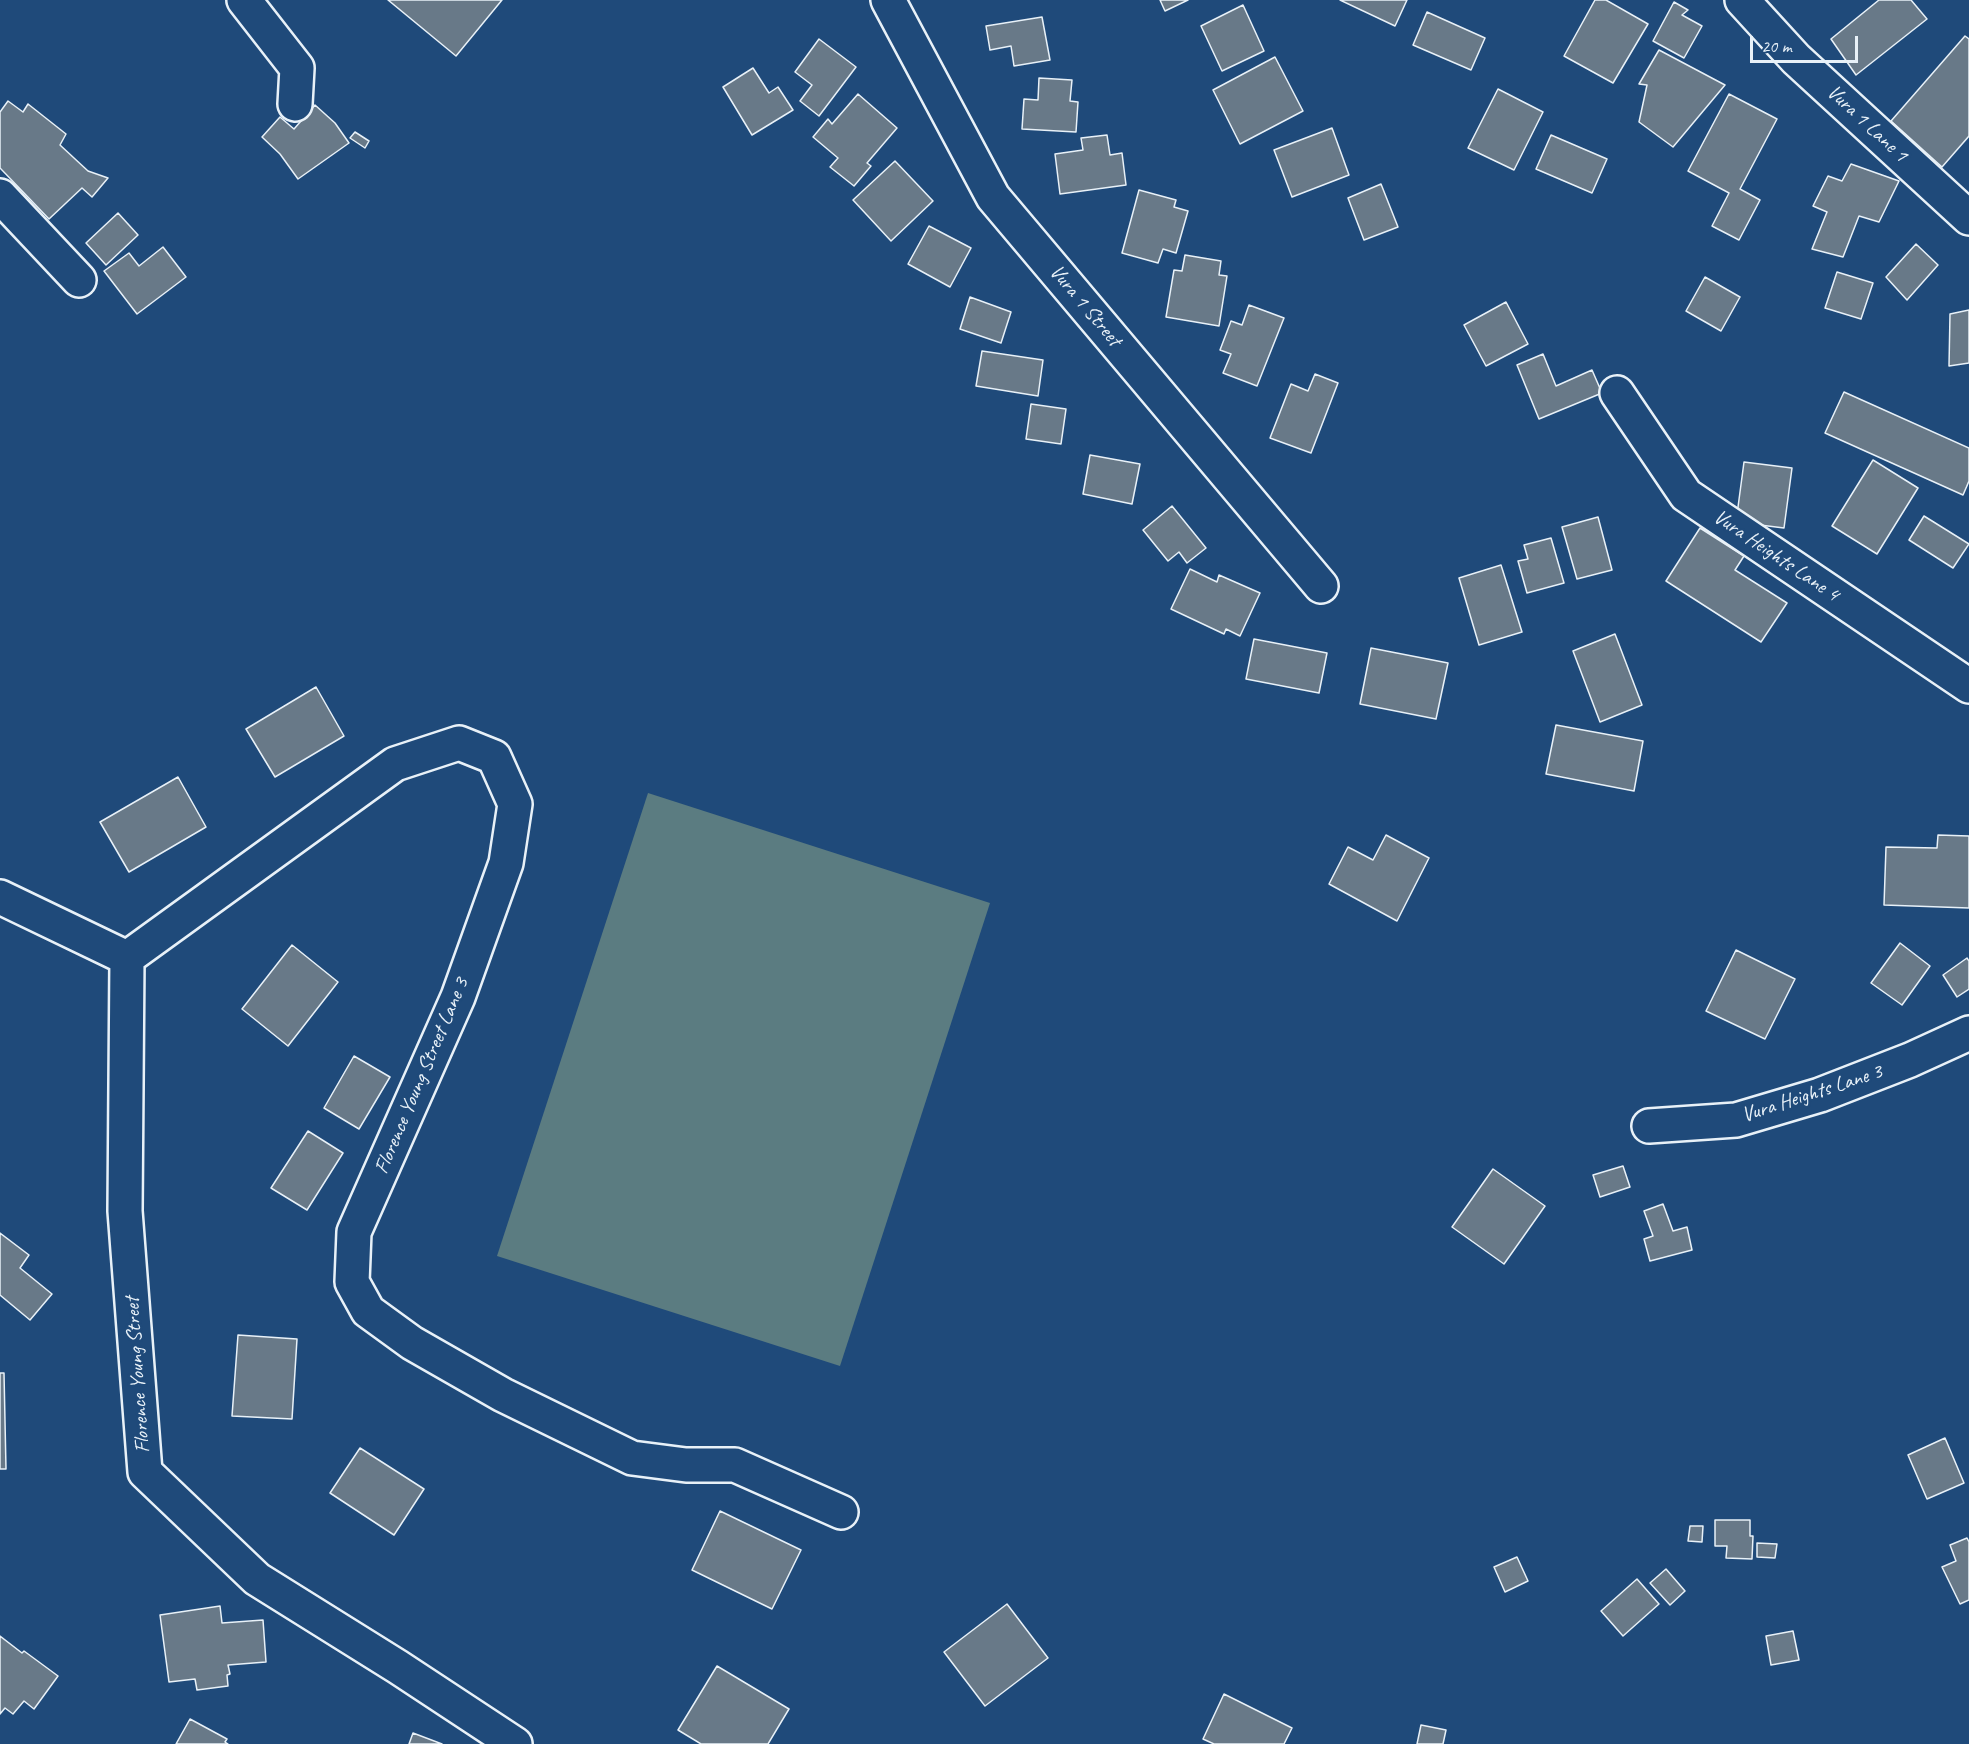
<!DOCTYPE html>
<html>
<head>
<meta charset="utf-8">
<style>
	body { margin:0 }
	#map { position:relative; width:1969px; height:1744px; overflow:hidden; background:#1f4a7a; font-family:Caveat,sans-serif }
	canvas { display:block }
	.scale { position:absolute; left:1750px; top:36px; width:108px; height:27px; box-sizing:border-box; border:3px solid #e8f1f8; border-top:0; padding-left:8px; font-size:18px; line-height:21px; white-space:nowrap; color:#e8f1f8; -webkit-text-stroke:4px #1f4a7a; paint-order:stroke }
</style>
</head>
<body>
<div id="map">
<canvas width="1969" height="1744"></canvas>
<div class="scale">20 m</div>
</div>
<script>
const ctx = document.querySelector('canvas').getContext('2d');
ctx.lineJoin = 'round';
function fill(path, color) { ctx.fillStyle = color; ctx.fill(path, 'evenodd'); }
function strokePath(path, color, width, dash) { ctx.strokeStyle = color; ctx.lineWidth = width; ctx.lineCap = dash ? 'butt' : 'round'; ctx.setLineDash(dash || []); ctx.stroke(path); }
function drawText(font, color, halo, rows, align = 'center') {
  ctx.font = font + ' Caveat,sans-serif'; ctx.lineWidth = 5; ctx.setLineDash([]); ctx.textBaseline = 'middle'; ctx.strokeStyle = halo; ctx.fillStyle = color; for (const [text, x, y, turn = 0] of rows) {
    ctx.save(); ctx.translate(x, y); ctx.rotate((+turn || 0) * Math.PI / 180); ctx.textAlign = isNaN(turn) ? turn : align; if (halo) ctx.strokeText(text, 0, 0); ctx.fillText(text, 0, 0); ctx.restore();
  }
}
fill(new Path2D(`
	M 648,793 L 990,903 L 840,1366 L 497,1256 Z`), '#5b7c81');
const building = new Path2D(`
	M 388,0 L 502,0 L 456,56 Z
	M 1160,0 L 1188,0 L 1165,11 Z
	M 1340,0 L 1407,0 L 1395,26 Z
	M 1595,0 L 1606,0 L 1648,24 L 1613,83 L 1564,56 Z
	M 1879,0 L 1911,0 L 1927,19 L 1856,75 L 1831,39 Z
	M 1674,2 L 1688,10 L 1682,15 L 1702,26 L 1684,58 L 1653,41 Z
	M 1243,5 L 1264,51 L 1222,71 L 1201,26 Z
	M 1427,12 L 1485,38 L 1471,70 L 1413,45 Z
	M 1042,17 L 1050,60 L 1014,66 L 1011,46 L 990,50 L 986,26 Z
	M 1965,36 L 1969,39 L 1969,136 L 1942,167 L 1891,121 Z
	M 819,39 L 856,67 L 819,116 L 800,101 L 812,85 L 795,72 Z
	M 1659,50 L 1725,85 L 1673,147 L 1639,122 L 1647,85 L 1639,84 Z
	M 1275,57 L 1303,111 L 1240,144 L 1213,90 Z
	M 753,68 L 769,93 L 778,87 L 793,110 L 752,135 L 723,87 Z
	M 1039,78 L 1072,80 L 1070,101 L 1078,102 L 1076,132 L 1022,129 L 1024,99 L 1038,100 Z
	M 1498,89 L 1543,112 L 1514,170 L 1468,148 Z
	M 858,94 L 897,128 L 867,163 L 871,166 L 854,186 L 830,167 L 838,158 L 813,137 L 828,119 L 832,124 Z
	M 1729,94 L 1777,119 L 1740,189 L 1760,200 L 1739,240 L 1712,226 L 1729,193 L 1688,171 Z
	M 8,101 L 23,112 L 28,104 L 66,134 L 60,145 L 88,171 L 108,178 L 92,197 L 82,188 L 49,219 L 0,168 L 0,112 Z
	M 315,105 L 335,123 L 349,143 L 298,179 L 280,154 L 262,137 L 280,117 L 294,129 Z
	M 1332,128 L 1349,175 L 1292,197 L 1274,150 Z
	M 355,132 L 369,141 L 365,148 L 350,138 Z
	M 1107,135 L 1110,155 L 1122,153 L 1126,185 L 1060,194 L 1055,154 L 1083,150 L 1081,138 Z
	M 1551,135 L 1607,159 L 1592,193 L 1536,169 Z
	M 895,161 L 933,201 L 891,241 L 853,200 Z
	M 1851,164 L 1899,181 L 1879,222 L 1859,216 L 1843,257 L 1812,249 L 1827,212 L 1813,206 L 1828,176 L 1842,181 Z
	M 1381,184 L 1398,227 L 1364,240 L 1348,198 Z
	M 1139,190 L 1176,200 L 1174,207 L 1188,211 L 1176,253 L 1163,249 L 1158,263 L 1122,253 Z
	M 118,213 L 138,235 L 106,265 L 86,243 Z
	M 929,226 L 971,248 L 950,287 L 908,264 Z
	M 1916,244 L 1938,265 L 1907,300 L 1886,277 Z
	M 163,247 L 186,277 L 137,314 L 104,271 L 129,253 L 139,266 Z
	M 1185,255 L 1221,261 L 1219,275 L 1227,276 L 1219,326 L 1166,317 L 1174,270 L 1182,271 Z
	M 1837,272 L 1873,283 L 1861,319 L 1825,308 Z
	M 1705,277 L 1740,297 L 1721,331 L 1686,311 Z
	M 970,297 L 1011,312 L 1001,343 L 960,329 Z
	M 1506,302 L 1528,344 L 1486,366 L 1464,325 Z
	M 1249,305 L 1284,318 L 1257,386 L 1223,373 L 1231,354 L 1220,350 L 1231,321 L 1242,325 Z
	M 1969,310 L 1969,363 L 1949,366 L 1950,314 Z
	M 982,351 L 1043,360 L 1038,396 L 976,386 Z
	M 1543,354 L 1556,386 L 1592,370 L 1602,393 L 1539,419 L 1517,365 Z
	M 1315,374 L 1338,383 L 1311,453 L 1270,438 L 1291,384 L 1308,391 Z
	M 1844,392 L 1969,448 L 1969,481 L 1963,495 L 1825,433 Z
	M 1031,404 L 1066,409 L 1061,444 L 1026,439 Z
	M 1090,455 L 1140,464 L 1132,504 L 1083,494 Z
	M 1873,460 L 1918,488 L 1877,554 L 1832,526 Z
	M 1744,462 L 1792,468 L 1784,528 L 1736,522 Z
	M 1172,506 L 1206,548 L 1187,563 L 1179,552 L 1168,561 L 1143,530 Z
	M 1924,516 L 1969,544 L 1953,568 L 1909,540 Z
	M 1598,517 L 1612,570 L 1577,579 L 1562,527 Z
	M 1700,528 L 1744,556 L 1735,570 L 1787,603 L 1761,642 L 1666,581 Z
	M 1551,538 L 1564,583 L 1527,593 L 1518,561 L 1528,559 L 1524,545 Z
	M 1501,565 L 1522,632 L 1479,645 L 1459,578 Z
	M 1190,569 L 1217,582 L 1219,575 L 1260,593 L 1240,636 L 1226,629 L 1224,634 L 1171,609 Z
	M 1615,634 L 1642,705 L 1600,722 L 1573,651 Z
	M 1254,639 L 1327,653 L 1319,693 L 1246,679 Z
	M 1371,648 L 1448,663 L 1436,719 L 1360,704 Z
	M 316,687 L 344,736 L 275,777 L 246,729 Z
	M 1556,725 L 1643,741 L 1634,791 L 1546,774 Z
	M 178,777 L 206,827 L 129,872 L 100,822 Z
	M 1386,835 L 1429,858 L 1397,921 L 1329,884 L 1348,847 L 1373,860 Z
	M 1938,835 L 1969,836 L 1969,908 L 1884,905 L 1886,847 L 1937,848 Z
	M 1900,943 L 1930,966 L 1902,1005 L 1871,983 Z
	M 292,945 L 338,982 L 288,1046 L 242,1009 Z
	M 1736,950 L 1795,979 L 1765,1039 L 1706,1011 Z
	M 1967,958 L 1969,961 L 1969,989 L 1957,997 L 1943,975 Z
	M 354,1056 L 390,1077 L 359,1129 L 324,1108 Z
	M 308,1131 L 343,1153 L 307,1210 L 271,1188 Z
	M 1623,1166 L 1630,1187 L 1600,1197 L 1593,1175 Z
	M 1493,1169 L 1545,1206 L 1504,1264 L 1452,1227 Z
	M 1663,1204 L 1673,1231 L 1687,1227 L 1692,1250 L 1650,1261 L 1644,1239 L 1653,1236 L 1644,1211 Z
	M 0,1233 L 29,1255 L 20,1268 L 52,1294 L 30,1320 L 0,1295 Z
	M 238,1335 L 297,1339 L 292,1419 L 232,1416 Z
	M 0,1373 L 4,1373 L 6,1469 L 0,1469 Z
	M 1945,1438 L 1964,1483 L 1927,1499 L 1908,1455 Z
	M 360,1448 L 424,1489 L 394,1535 L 330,1493 Z
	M 720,1511 L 801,1550 L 772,1609 L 692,1570 Z
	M 1715,1520 L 1750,1520 L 1750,1536 L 1753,1536 L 1752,1559 L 1726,1558 L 1727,1546 L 1715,1546 Z
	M 1690,1526 L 1703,1526 L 1702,1542 L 1688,1541 Z
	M 1967,1538 L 1969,1542 L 1969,1600 L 1960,1604 L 1942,1567 L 1956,1561 L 1950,1545 Z
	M 1757,1543 L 1777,1544 L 1775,1558 L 1757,1557 Z
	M 1517,1557 L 1528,1581 L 1505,1592 L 1494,1567 Z
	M 1666,1569 L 1685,1591 L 1670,1605 L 1650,1583 Z
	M 1637,1579 L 1659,1604 L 1623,1636 L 1601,1611 Z
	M 1007,1604 L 1048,1658 L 985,1706 L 944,1652 Z
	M 220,1606 L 222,1623 L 263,1620 L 266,1662 L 228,1665 L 230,1674 L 227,1675 L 228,1686 L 197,1690 L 195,1679 L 169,1682 L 160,1615 Z
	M 1793,1631 L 1799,1660 L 1771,1665 L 1766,1636 Z
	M 0,1636 L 22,1653 L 24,1651 L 58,1676 L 34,1709 L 24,1701 L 13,1714 L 5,1708 L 0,1714 Z
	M 717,1666 L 789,1709 L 768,1744 L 701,1744 L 678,1730 Z
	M 1224,1694 L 1292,1728 L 1284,1744 L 1214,1744 L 1203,1739 Z
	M 190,1719 L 227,1739 L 225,1742 L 228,1744 L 176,1744 Z
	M 1421,1725 L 1446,1730 L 1443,1744 L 1417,1744 Z
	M 413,1733 L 442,1744 L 409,1744 Z`);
fill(building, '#687988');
strokePath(building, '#e8f1f8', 1.5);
const street = new Path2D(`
	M 244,0 L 297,68 L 295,104
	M 888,0 L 993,197 L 1321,586
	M 1742,0 L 1796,59 L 1969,218
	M 0,196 L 79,280
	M 1617,393 L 1686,495 L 1969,686
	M 0,897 L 127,958
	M 127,958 L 395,764 L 459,743 L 494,757 L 515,804 L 506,863 L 458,997 L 354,1232 L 352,1282 L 368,1311 L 412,1343 L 503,1395 L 632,1458 L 686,1465 L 735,1465 L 841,1512
	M 127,958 L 125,1211 L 145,1472 L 257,1579 L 398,1667 L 515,1744
	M 1649,1126 L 1736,1120 L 1820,1095 L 1910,1060 L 1969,1033`);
strokePath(street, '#e8f1f8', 38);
strokePath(street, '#1f4a7a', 33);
drawText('21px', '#e8f1f8', '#1f4a7a', [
	["Vura 1 Lane 1",1867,124,43],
	["Vura 1 Street",1085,306,50],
	["Vura Heights Lane 4",1776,556,34],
	["Florence Young Street Lane 3",422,1076,-67],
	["Vura Heights Lane 3",1812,1094,-18],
	["Florence Young Street",138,1375,-94]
]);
</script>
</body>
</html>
